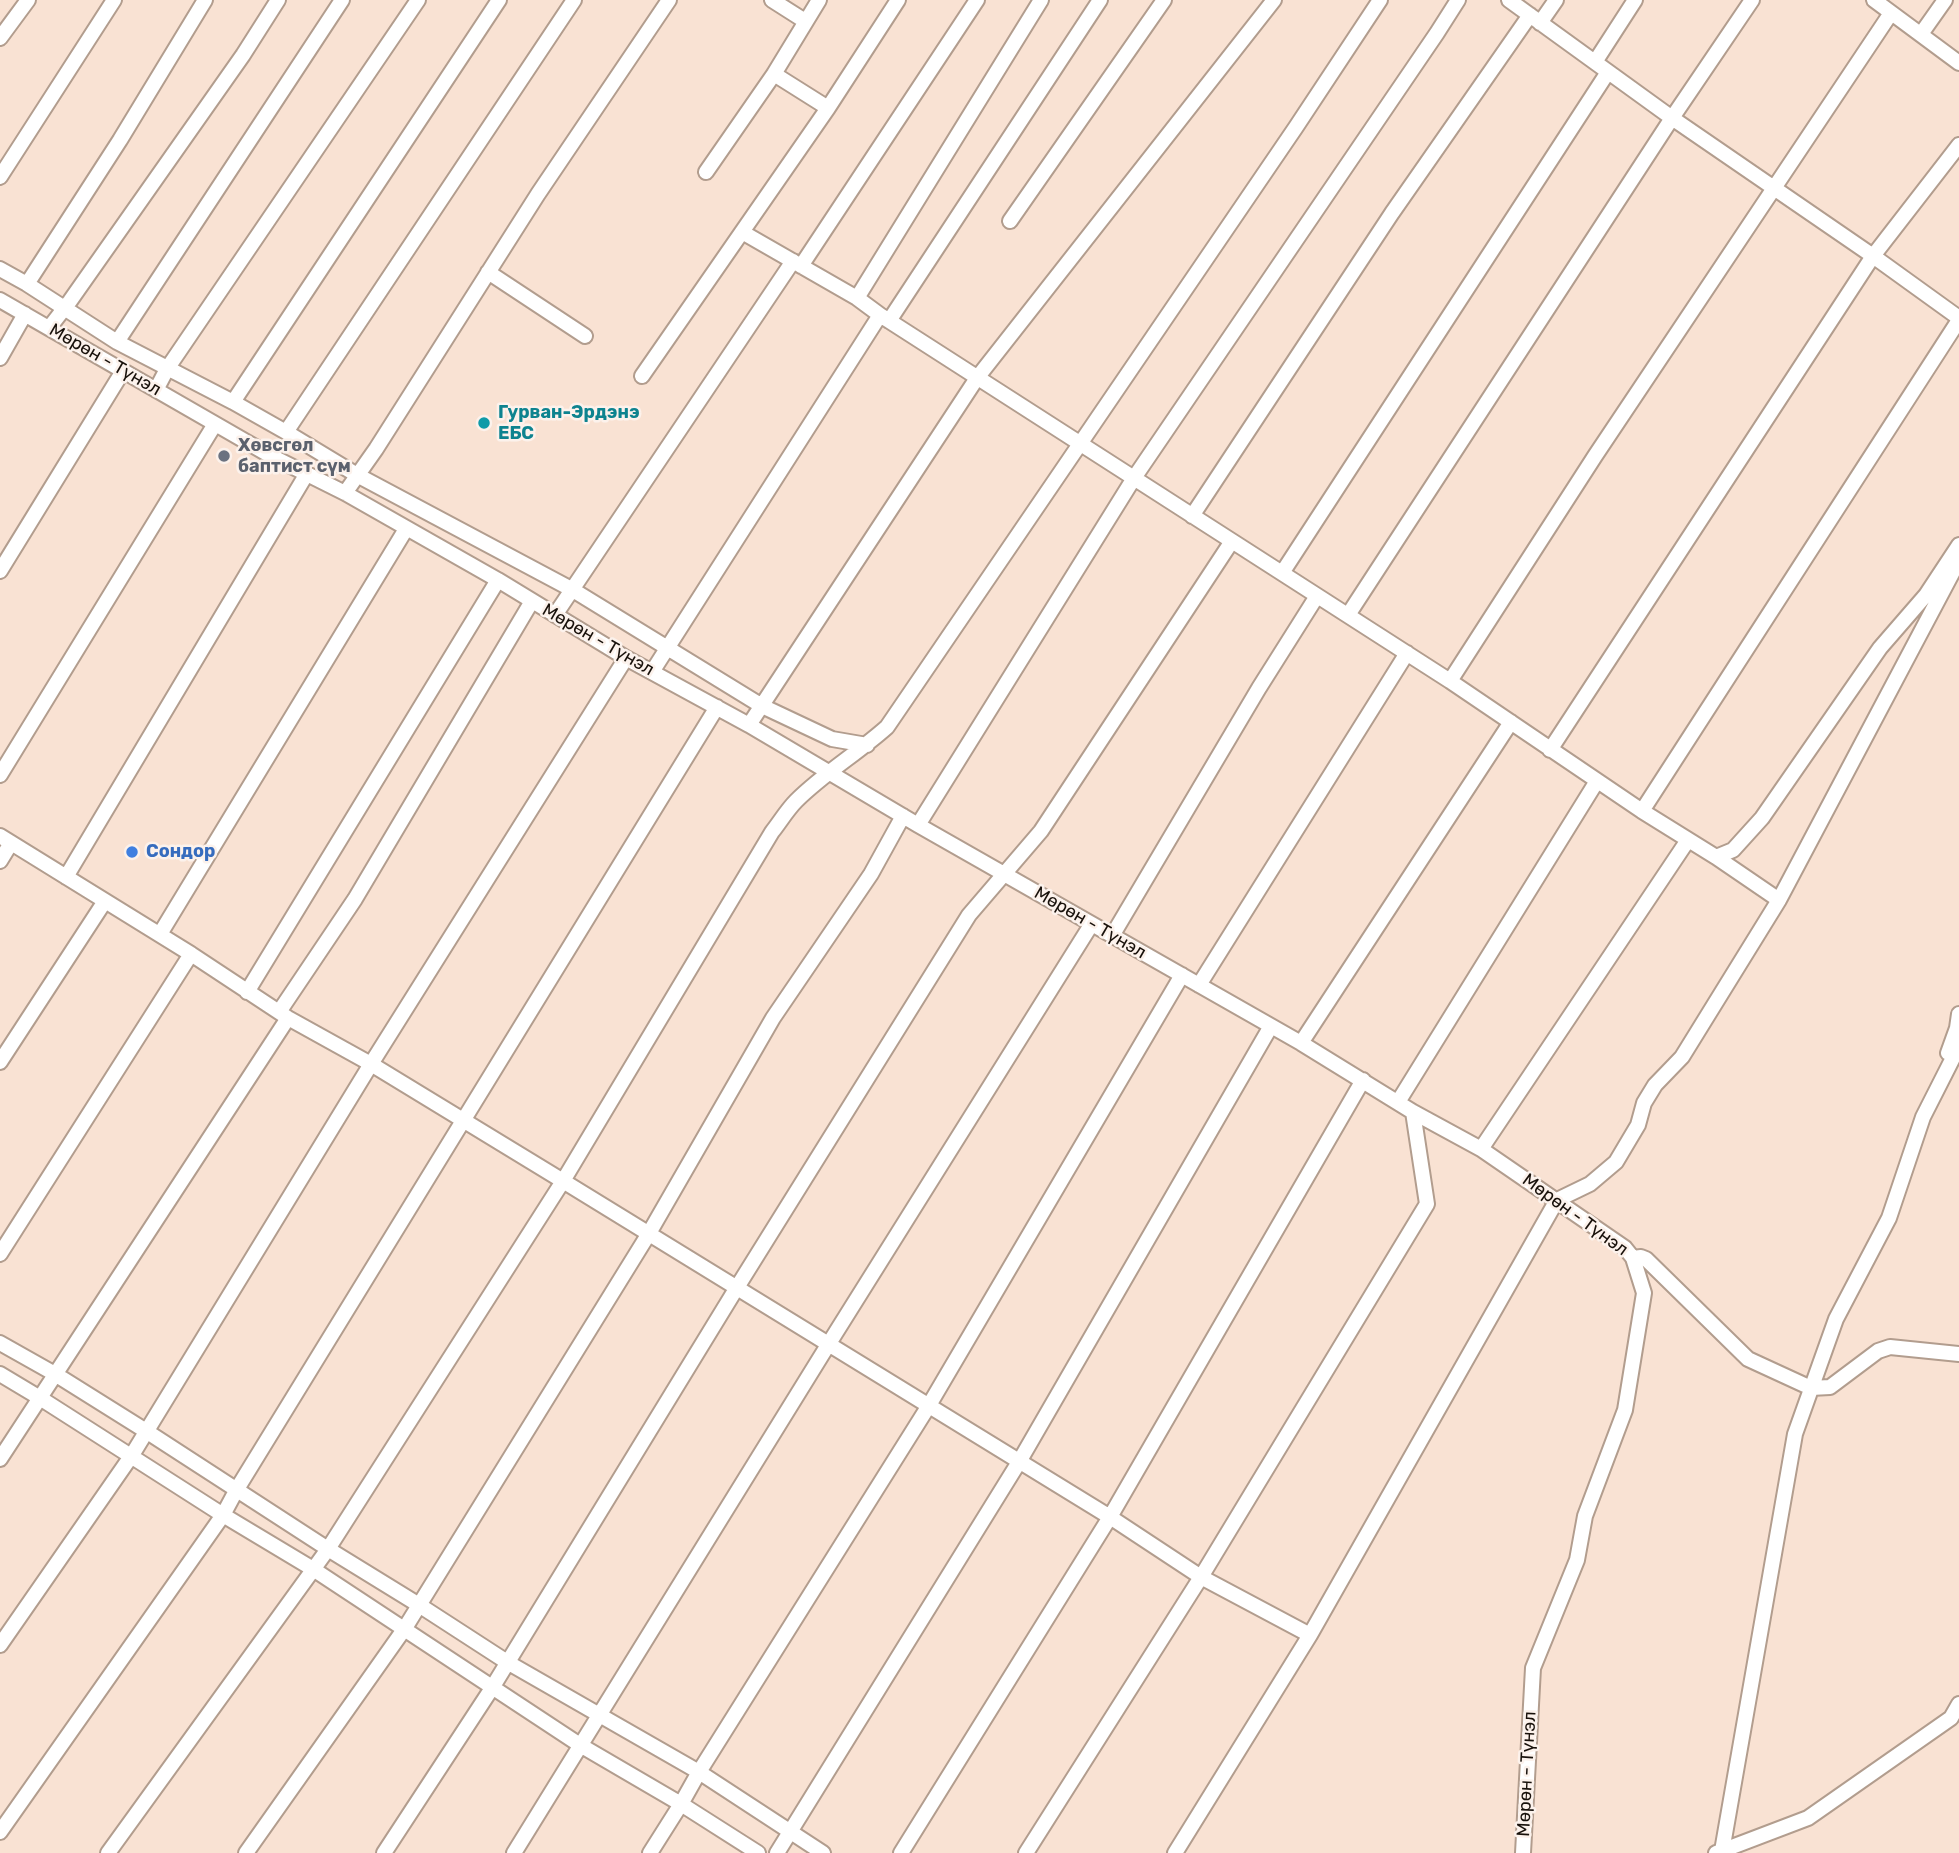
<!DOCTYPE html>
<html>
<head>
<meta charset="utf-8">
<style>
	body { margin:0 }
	canvas { display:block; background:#f9e2d3 }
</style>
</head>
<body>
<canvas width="1959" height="1853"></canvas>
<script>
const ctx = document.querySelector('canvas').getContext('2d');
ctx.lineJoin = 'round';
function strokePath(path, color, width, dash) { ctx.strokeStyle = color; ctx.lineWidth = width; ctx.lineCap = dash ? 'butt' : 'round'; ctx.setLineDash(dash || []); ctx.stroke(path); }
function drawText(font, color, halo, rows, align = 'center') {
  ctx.font = font + ' Rubik,sans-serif'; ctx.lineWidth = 5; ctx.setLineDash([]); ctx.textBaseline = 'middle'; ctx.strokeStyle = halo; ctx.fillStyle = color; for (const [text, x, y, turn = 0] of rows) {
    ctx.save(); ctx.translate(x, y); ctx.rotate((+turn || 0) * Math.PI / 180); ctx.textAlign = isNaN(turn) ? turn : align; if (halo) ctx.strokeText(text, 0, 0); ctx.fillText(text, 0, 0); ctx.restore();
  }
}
const minor = new Path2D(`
	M 772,0 L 805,21
	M 1509,0 L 1672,118 L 1873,256 L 1959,318
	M 1874,0 L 1959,63
	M 1540,23 L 1556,0
	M 1921,34 L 1945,0
	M 0,38 L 28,0
	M 1595,62 L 1635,0
	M 774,74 L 828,108
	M 706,172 L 774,74 L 819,0
	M 0,177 L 114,0
	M 1010,221 L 1164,0
	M 742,232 L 857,298 L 880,315 L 1450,681 L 1642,811 L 1716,857 L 1733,850 L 1762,818 L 1880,648 L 1926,595 L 1959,545
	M 801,266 L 977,0
	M 0,269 L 27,284 L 117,342 L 233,402 L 286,432 L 357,475 L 573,590 L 762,706 L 832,739 L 867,745
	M 488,272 L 585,336
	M 27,284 L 120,140 L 205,0
	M 857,298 L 1041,0
	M 0,300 L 271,456 L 345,493 L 498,580 L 626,658 L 749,725 L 918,825 L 1301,1043 L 1413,1112 L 1481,1149 L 1625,1248 L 1633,1258 L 1644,1293 L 1625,1410 L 1585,1516 L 1577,1560 L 1533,1668 L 1523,1853
	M 889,321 L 1100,0
	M 49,328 L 70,301 L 243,55 L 278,0
	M 117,342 L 342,0
	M 0,358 L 25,314
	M 642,376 L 828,108 L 898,0
	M 156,390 L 167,369 L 418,0
	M 233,402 L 499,0
	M 286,432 L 574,0
	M 345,493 L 376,449 L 538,194 L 669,0
	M 1192,516 L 1392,213 L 1530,15
	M 0,571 L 123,371
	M 1282,573 L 1608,72
	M 555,615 L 793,261
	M 1348,615 L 1672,118 L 1752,0
	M 652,672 L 880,315
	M 1450,681 L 1595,456 L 1891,13
	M 749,725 L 977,378 L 1274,0
	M 1550,750 L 1873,256 L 1959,145
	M 0,775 L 215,424
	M 1642,811 L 1959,320
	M 918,825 L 1134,478 L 1437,33 L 1458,0
	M 0,836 L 191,954 L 288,1018 L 371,1064 L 563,1181 L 1110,1517 L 1201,1577 L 1310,1635
	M 1716,857 L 1779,900
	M 0,861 L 11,843
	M 66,877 L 306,475
	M 160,934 L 406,529
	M 1112,936 L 1259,688 L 1317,596
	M 1199,985 L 1407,653
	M 247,992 L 498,580
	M 279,1012 L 355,899 L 532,601
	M 1301,1043 L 1511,722
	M 1948,1053 L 1957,1028 L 1959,1014
	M 0,1062 L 105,901
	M 1398,1102 L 1597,781
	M 1481,1149 L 1688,840
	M 0,1254 L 191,954
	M 1633,1258 L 1641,1257 L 1646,1259 L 1748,1359 L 1811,1388 L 1830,1387 L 1878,1351 L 1890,1347 L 1959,1354
	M 0,1343 L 55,1374 L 146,1431 L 328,1549 L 419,1605 L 507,1662 L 699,1772 L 823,1853
	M 0,1374 L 40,1398 L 223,1515 L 313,1569 L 580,1745 L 681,1804 L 758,1853
	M 0,1459 L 288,1018
	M 0,1645 L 132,1455 L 371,1064 L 626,658
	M 0,1832 L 223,1515 L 237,1489 L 717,707
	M 1722,1851 L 1795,1434 L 1836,1319 L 1889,1218 L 1923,1117 L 1959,1046
	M 108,1853 L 328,1549 L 563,1181 L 772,832 C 780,822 787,810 796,801 C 824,773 858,753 887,727 L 1296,127 L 1380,0
	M 246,1853 L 405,1628 L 648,1235 L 773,1018 L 871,874 L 903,816
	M 384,1853 L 492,1688 L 736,1289 L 969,915 L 1041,831 L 1232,541
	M 514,1853 L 828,1345 L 1091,925
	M 650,1853 L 681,1804 L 699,1772 L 928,1407 L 1182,975
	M 777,1853 L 1019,1462 L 1271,1026
	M 901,1853 L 1110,1517 L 1363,1080
	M 1026,1853 L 1201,1577 L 1427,1204 L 1413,1112
	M 1175,1853 L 1310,1635 L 1557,1200 L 1590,1184 L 1616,1162 L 1638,1125 L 1644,1103 L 1655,1085 L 1682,1057 L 1779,900 L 1957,564
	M 1716,1853 L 1808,1818 L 1951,1718 L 1959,1704`);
strokePath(minor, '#b29d8e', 18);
strokePath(minor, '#fff', 14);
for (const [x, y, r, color] of [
	[484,423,7,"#0f9aa8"],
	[224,456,7,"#6b7280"],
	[132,852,7,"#3f7fe0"]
]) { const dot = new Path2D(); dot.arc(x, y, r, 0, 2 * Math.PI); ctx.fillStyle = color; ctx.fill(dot); strokePath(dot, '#fcf2ec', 2.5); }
drawText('18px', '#18110b', '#fcf2ec', [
	["Мөрөн - Түнэл",105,360,30],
	["Мөрөн - Түнэл",598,640,30],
	["Мөрөн - Түнэл",1090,923,30],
	["Мөрөн - Түнэл",1575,1215,36],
	["Мөрөн - Түнэл",1527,1774,-87]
]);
drawText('bold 18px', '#0d838f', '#fcf2ec', [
	["Гурван-Эрдэнэ",498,413],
	["ЕБС",498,434]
], 'left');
drawText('bold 18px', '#5b616d', '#fcf2ec', [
	["Хөвсгөл",238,446],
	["баптист сүм",238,467]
], 'left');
drawText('bold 18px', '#366cbe', '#fcf2ec', [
	["Сондор",146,852]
], 'left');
</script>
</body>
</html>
